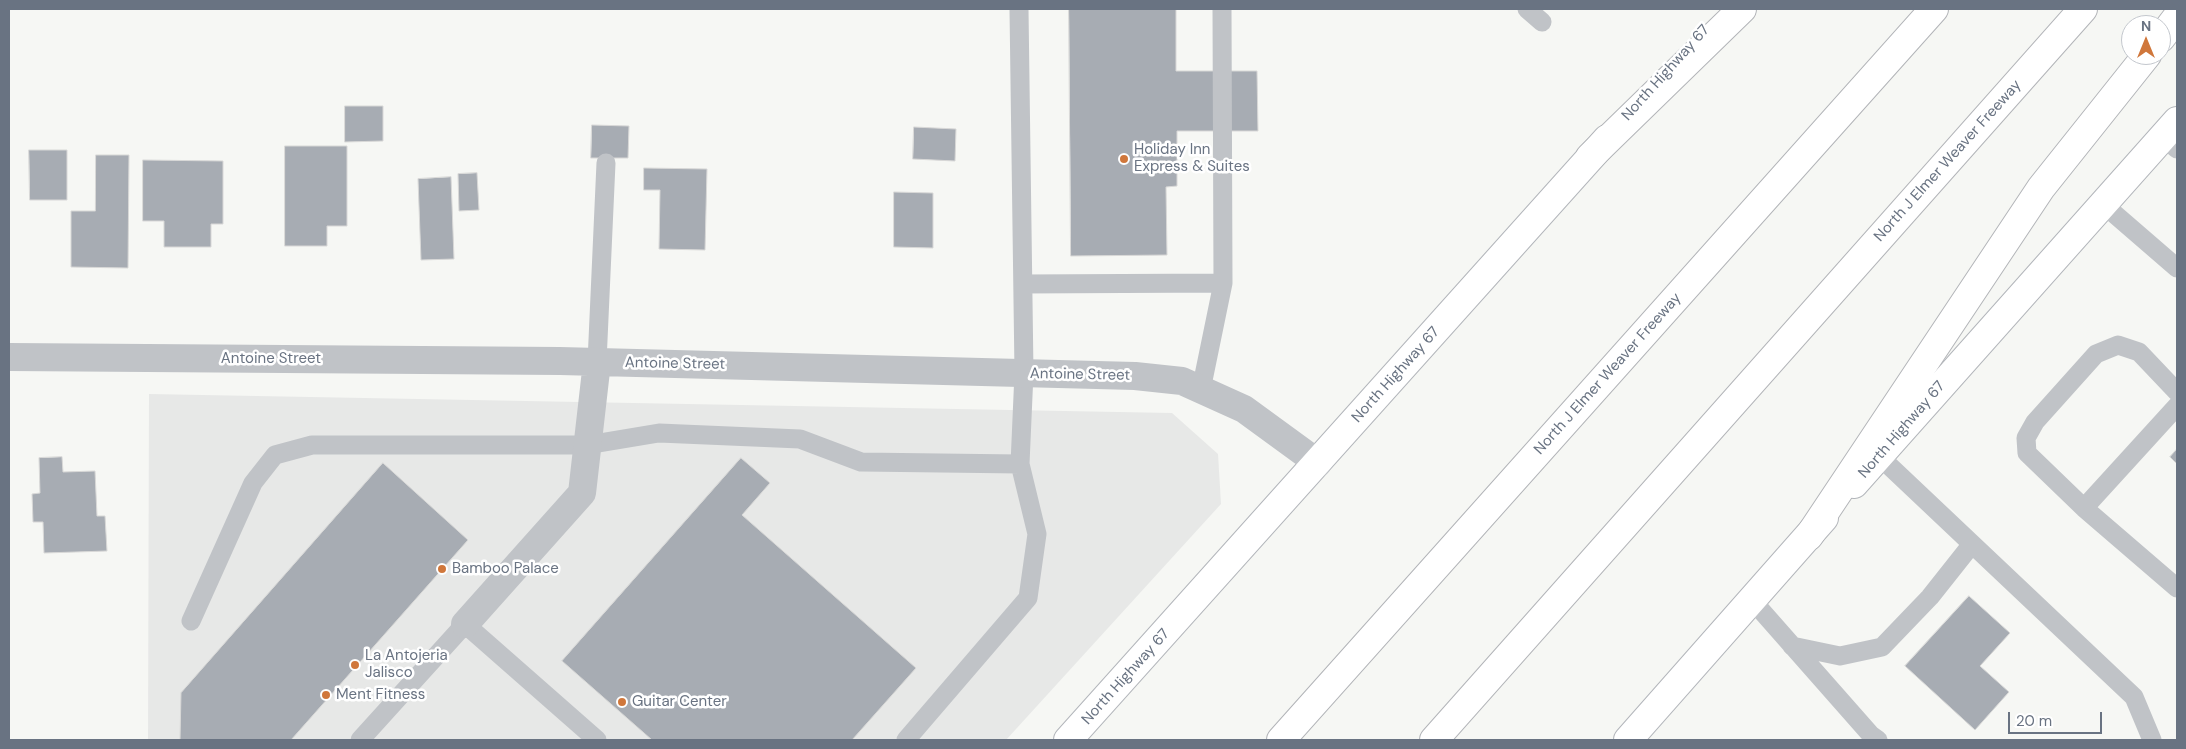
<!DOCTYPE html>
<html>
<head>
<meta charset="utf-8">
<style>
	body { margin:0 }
	#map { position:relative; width:2186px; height:749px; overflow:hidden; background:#f6f7f4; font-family:"DM Sans",sans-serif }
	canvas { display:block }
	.frame { position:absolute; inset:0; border:10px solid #697382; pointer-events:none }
	.north { position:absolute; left:2121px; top:15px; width:50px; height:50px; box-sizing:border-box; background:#fff; border:1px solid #c3c7cd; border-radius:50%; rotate:0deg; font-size:14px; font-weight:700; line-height:20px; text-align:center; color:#697382 }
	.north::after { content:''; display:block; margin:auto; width:18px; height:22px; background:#d0773b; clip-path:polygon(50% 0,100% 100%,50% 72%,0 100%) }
	.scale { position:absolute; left:2008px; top:712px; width:94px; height:22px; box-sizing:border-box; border:2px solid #697382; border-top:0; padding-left:6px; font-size:15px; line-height:18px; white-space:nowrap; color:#697382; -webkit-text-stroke:4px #fff; paint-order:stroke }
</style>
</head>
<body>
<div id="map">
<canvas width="2186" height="749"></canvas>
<div class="frame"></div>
<div class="north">N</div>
<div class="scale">20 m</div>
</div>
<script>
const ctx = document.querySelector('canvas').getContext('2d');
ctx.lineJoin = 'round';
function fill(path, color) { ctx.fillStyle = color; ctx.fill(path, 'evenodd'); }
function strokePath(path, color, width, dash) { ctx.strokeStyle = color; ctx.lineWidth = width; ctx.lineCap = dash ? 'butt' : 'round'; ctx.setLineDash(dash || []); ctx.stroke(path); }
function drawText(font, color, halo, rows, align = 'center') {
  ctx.font = font + ' "DM Sans",sans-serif'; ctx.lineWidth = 5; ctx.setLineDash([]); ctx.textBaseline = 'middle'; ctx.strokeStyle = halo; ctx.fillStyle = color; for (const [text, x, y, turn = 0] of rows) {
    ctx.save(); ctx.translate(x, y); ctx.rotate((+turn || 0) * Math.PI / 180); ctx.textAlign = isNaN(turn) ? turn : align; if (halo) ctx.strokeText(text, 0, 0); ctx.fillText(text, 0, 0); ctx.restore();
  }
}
fill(new Path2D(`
	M 149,394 L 1172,413 L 1218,454 L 1221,504 L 1006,740 L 148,740 Z`), '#e7e8e7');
const building = new Path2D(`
	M 1069,9 L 1176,9 L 1176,71 L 1257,71 L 1258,131 L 1177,131 L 1177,186 L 1166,187 L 1167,255 L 1071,256 Z
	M 345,106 L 383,106 L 383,141 L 345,142 Z
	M 592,125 L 629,126 L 628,158 L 591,158 Z
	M 914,127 L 956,129 L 955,161 L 913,159 Z
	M 285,146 L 347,146 L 347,226 L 327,226 L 327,246 L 285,246 Z
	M 29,150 L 67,150 L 67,200 L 30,200 Z
	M 96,155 L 129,155 L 128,268 L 71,267 L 71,211 L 95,211 Z
	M 143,160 L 223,161 L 223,224 L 211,224 L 211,247 L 164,247 L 164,221 L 143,221 Z
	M 644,168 L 707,169 L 705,250 L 659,249 L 660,190 L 644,190 Z
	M 477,173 L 479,210 L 459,211 L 458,174 Z
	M 451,177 L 454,259 L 421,260 L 418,179 Z
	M 894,192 L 933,193 L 933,248 L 894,247 Z
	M 2177,449 L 2177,464 L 2170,457 Z
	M 62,457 L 63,472 L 95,471 L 97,516 L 105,516 L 107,551 L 44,553 L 43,522 L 33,522 L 32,494 L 40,493 L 39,458 Z
	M 741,458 L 770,483 L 742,515 L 916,668 L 852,740 L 652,740 L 562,661 Z
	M 383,463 L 468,540 L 291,740 L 180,740 L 181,693 Z
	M 1969,596 L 2010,633 L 1980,666 L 2009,692 L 1975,730 L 1905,666 Z`);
fill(building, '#a7acb3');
strokePath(building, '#d8d8d7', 1);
const secondary = new Path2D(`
	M 1854,484 L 2177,121
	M 1068,740 L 1607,139
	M 1628,740 L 1824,518`);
const motorway = new Path2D(`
	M 2161,38 L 2177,17
	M 1590,157 L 1742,9
	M 1809,536 L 2041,188 L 2147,55
	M 1281,740 L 1934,9
	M 1434,740 L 2083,9`);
strokePath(secondary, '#b3b6bb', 30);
strokePath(motorway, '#b2b4b8', 30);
strokePath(new Path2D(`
	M 1222,9 L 1223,283
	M 1527,9 L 1542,22
	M 2163,137 L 2177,149
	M 2103,204 L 2177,268
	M 1023,284 L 1223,283 L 1201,390
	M 597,362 L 606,163
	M 2177,406 L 2084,508 L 2177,588
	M 1879,456 L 2134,697 L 2152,740
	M 2084,508 L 2027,453 L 2026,438 L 2035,422 L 2096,354 L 2118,345 L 2139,352 L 2177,392
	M 1752,600 L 1871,735 L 1878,740
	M 191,621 L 253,483 L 275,455 L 312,445 L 587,445 L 659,433 L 800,439 L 861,462 L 1020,464
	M 1792,646 L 1840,656 L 1882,647 L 1930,597 L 1972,544
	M 360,740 L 465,624 L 597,740
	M 906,740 L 1028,598 L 1037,534 L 1020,464 L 1024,373 L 1019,9`), '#c0c3c7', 19);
strokePath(new Path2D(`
	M 9,357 L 560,361 L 1135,376 L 1182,381 L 1244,409 L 1318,463
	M 465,624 L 582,493 L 597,362`), '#c0c3c7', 28);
strokePath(secondary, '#fff', 28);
strokePath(motorway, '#fff', 28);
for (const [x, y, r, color] of [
	[1124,159,5,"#d0773b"],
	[442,569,5,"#d0773b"],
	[355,665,5,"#d0773b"],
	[326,695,5,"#d0773b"],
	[622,702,5,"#d0773b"]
]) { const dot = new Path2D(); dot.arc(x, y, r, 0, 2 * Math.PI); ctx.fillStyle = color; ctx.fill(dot); strokePath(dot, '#fff', 2); }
drawText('15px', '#697382', '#fff', [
	["North Highway 67",1666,73,-48],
	["North J Elmer Weaver Freeway",1948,161,-48],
	["Antoine Street",271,359],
	["Antoine Street",675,364,1],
	["North J Elmer Weaver Freeway",1608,374,-48],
	["Antoine Street",1080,375,1],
	["North Highway 67",1396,375,-48],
	["North Highway 67",1902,430,-49],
	["North Highway 67",1126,677,-48]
]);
drawText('15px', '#697382', '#fff', [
	["Holiday Inn",1134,150],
	["Express & Suites",1134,167],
	["Bamboo Palace",452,569],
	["La Antojeria",365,656],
	["Jalisco",365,673],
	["Ment Fitness",336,695],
	["Guitar Center",632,702]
], 'left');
</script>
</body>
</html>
